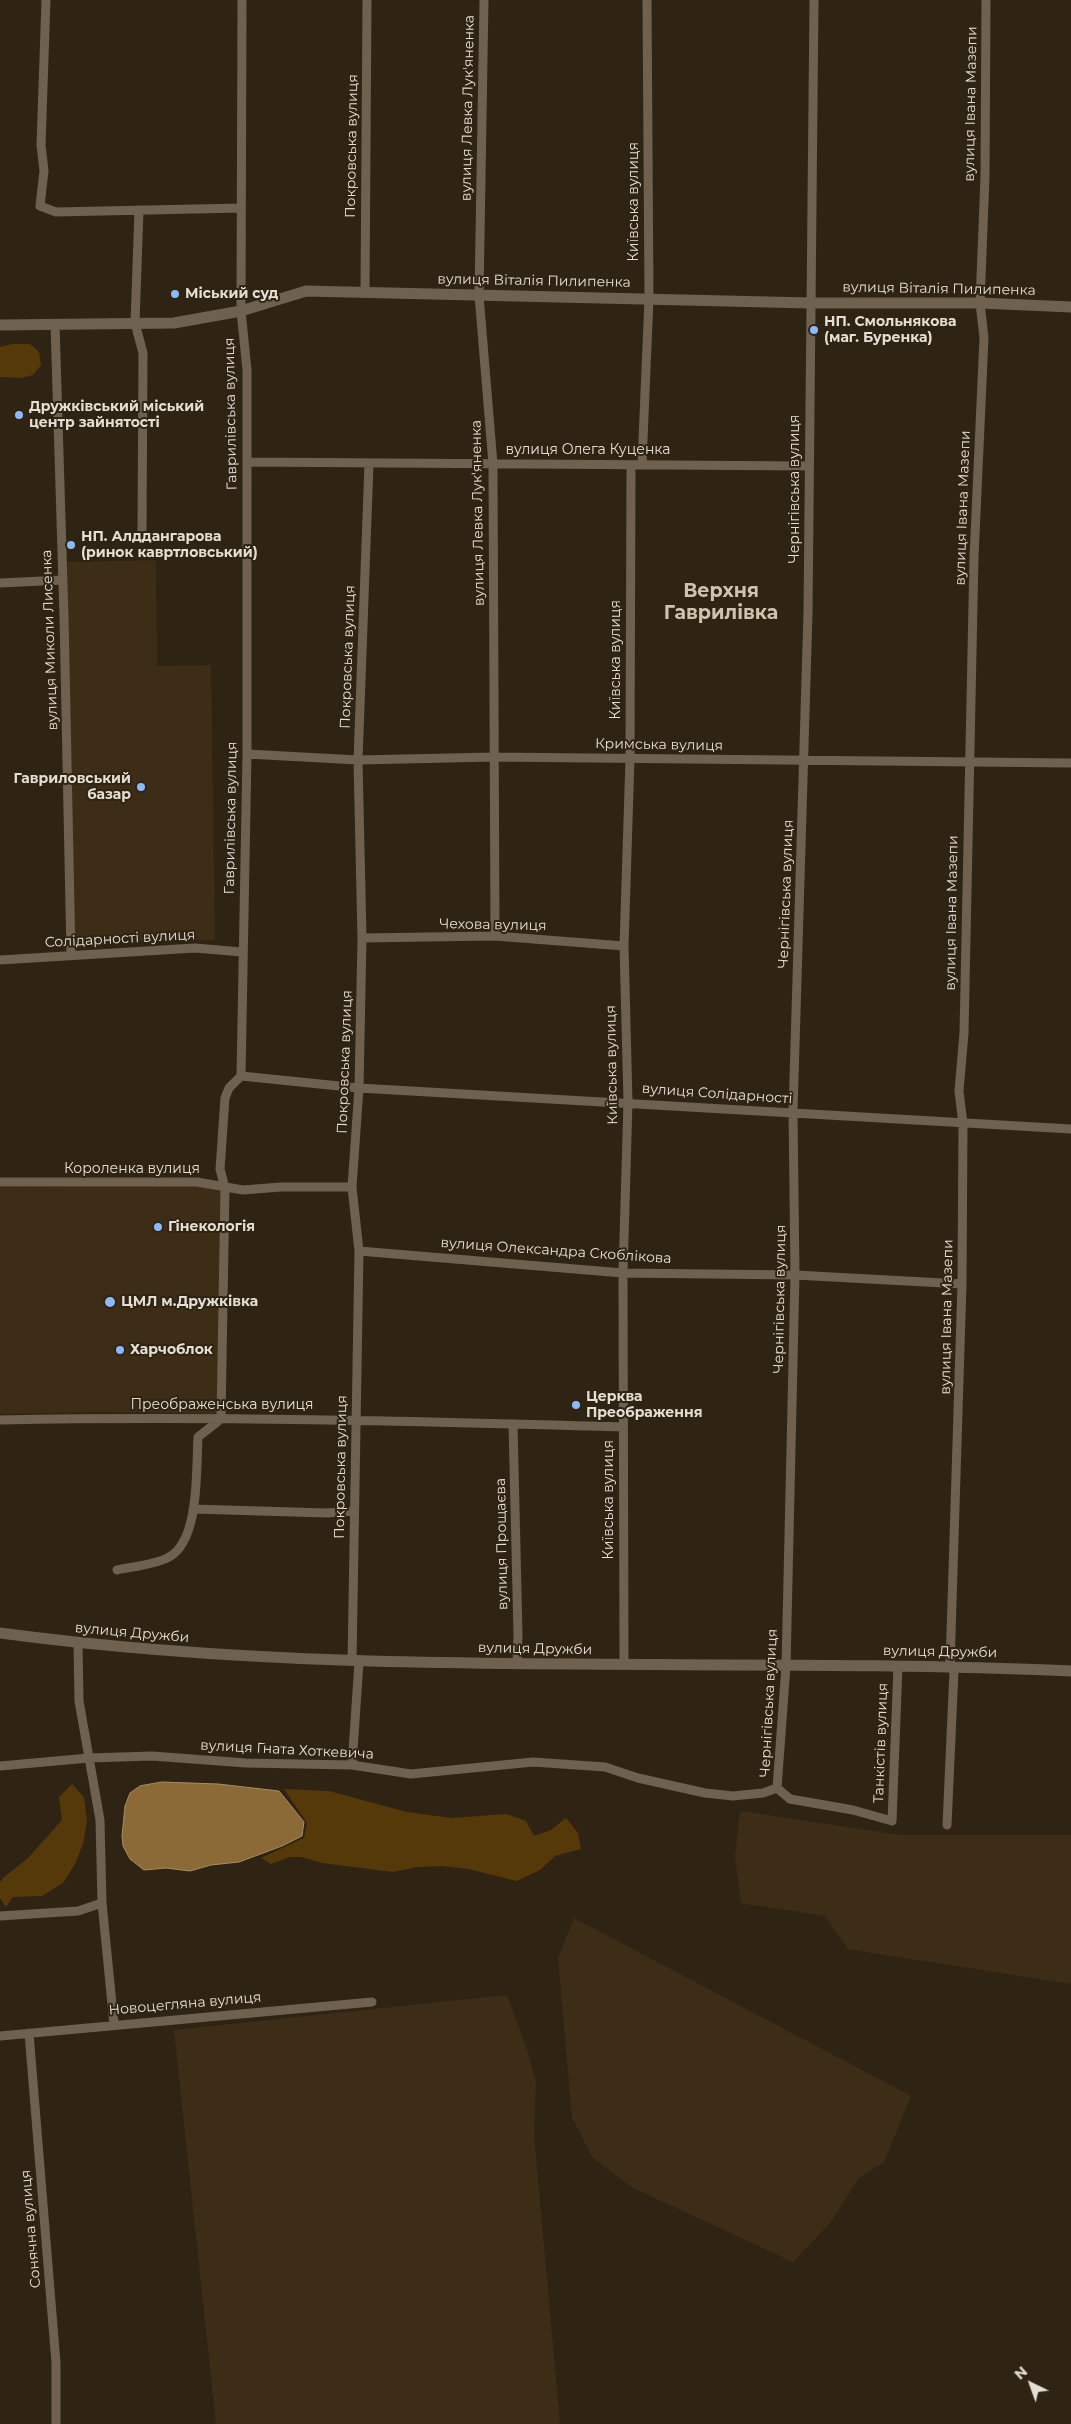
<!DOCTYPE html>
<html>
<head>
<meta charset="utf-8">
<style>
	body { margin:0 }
	#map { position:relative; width:1071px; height:2424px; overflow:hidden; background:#2f2414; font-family:Montserrat,sans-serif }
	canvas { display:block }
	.north { position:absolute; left:1006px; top:2359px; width:50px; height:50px; -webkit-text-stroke:4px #2f2414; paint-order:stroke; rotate:318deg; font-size:14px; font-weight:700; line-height:20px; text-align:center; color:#e5ded3 }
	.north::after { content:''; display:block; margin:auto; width:18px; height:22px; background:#e5ded3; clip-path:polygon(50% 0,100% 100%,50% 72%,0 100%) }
</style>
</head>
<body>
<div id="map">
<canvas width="1071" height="2424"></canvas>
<div class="north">N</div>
</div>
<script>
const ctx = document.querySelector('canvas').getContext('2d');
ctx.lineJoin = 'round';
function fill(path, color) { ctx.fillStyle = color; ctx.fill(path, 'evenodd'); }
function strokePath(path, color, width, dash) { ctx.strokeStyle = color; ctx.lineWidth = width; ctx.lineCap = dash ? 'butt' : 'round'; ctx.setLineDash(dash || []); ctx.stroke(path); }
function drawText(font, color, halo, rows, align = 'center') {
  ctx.font = font + ' Montserrat,sans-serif'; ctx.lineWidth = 4; ctx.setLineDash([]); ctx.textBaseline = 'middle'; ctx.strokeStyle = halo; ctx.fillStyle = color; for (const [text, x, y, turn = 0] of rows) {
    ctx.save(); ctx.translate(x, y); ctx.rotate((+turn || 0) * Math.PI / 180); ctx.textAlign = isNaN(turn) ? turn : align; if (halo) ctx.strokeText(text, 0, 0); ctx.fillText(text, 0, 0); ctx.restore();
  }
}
fill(new Path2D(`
	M 156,560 L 157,666 L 211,665 L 215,940 L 72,943 L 67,562 Z
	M 198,1186 L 222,1192 L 217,1414 L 99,1412 L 0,1414 L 0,1187 Z
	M 740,1811 L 900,1835 L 1071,1835 L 1071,1984 L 848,1949 L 825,1916 L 741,1903 L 735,1857 Z
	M 574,1918 L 911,2096 L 884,2162 L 859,2178 L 831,2222 L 793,2262 L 631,2187 L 592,2157 L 572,2117 L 558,1958 Z
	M 507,1995 L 527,2049 L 536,2083 L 534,2135 L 560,2424 L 216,2424 L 174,2030 Z`), '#3d2d16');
fill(new Path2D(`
	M 12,344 L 30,344 L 39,352 L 41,365 L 33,375 L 21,378 L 0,377 L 0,347 Z
	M 72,1784 L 84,1797 L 87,1821 L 83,1844 L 75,1864 L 63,1883 L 42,1896 L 13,1897 L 6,1907 L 0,1898 L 0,1883 L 3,1878 L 28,1858 L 62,1820 L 59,1797 Z
	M 284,1789 L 329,1791 L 407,1812 L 451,1818 L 506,1814 L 526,1821 L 534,1836 L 551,1830 L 566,1818 L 578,1833 L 581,1849 L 555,1856 L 540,1870 L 517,1881 L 468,1869 L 442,1866 L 417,1867 L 393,1872 L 322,1863 L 302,1857 L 290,1857 L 271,1864 L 261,1858 L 304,1838 L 307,1823 Z`), '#553909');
const water = new Path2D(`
	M 162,1782 L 218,1784 L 279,1791 L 304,1822 L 302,1836 L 282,1846 L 239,1862 L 211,1865 L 190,1871 L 166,1868 L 144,1870 L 130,1859 L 123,1846 L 122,1836 L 125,1806 L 130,1793 L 140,1786 Z`);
fill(water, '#8c6a37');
strokePath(water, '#a78d66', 1);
strokePath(new Path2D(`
	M 46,0 L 41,145 L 44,171 L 40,206 L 56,212 L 241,208
	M 484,0 L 479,295 L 493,464 L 495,936
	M 139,210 L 135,323 L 143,353 L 142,533
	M 365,292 L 367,0
	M 55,324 L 64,617 L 71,955
	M 247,462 L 809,466
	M 642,463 L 649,299 L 647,0
	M 0,583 L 63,580
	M 247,754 L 358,760 L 494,757 L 1071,763
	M 362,938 L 495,936 L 624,946
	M 0,960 L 195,948 L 242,952
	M 241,1076 L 359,1088 L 1071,1129
	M 0,1182 L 197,1182 L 243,1190 L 281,1187 L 352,1187
	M 359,1251 L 623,1273 L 795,1275 L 962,1284
	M 0,1420 C 208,1416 415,1421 623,1427
	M 513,1424 L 518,1634 L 517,1664
	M 193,1509 L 327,1513 L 354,1511
	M 117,1570 C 131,1567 158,1564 169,1557 C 200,1540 196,1469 198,1437 L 221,1419 L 225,1188 L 220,1169 L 225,1098 L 229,1088 L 241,1076 L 247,754 L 247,370 L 241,311 L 242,0
	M 78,1644 L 79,1701 L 100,1820 L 102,1903 L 114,2024
	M 352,1661 L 359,1251 L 352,1187 L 359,1088 L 362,938 L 358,760 L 369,464
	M 624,1665 L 623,1273 L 628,1102 L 624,946 L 630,759 L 631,466
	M 352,1765 L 359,1662
	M 0,1766 L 89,1758 L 152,1756 L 246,1763 L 352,1765 L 411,1774 L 533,1762 L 605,1767 L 638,1778 L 705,1793 L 733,1796 L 763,1793 L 777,1788 L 790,1799 L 853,1810 L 892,1821 L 898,1666
	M 777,1788 L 786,1666 L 795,1275 L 793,1112 L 808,613 L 814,0
	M 947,1825 L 954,1671 L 950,1666 L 962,1284 L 963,1124 L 959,1091 L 964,1033 L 974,557 L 984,338 L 980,303 L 985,177 L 986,0
	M 0,1916 L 78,1911 L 102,1903
	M 29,2033 L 56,2363 L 56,2424
	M 0,2036 L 372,2002`), '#6e614f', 9);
strokePath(new Path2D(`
	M 0,325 L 174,323 L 241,311 L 306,291 L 810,303 L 980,303 L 1071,307
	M 0,1633 C 355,1681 714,1655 1071,1671`), '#6e614f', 11);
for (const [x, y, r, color] of [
	[175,294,5,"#8abafc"],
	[814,330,5,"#8abafc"],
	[19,415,5,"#8abafc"],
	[71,545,5,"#8abafc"],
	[141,787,5,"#8abafc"],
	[158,1227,5,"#8abafc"],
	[110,1302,6,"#8abafc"],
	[120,1350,5,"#8abafc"],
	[576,1405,5,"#8abafc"]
]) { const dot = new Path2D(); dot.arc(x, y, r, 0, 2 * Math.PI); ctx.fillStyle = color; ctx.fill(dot); strokePath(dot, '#2f2414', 2); }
drawText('14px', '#e5ded3', '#2f2414', [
	["вулиця Івана Мазепи",971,104,-89],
	["вулиця Левка Лук'яненка",468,108,-89],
	["Покровська вулиця",352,146,-89],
	["Київська вулиця",634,202,-90],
	["вулиця Віталія Пилипенка",534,281,1],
	["вулиця Віталія Пилипенка",939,289,1],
	["Гаврилівська вулиця",231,414,-91],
	["вулиця Олега Куценка",588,450],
	["Чернігівська вулиця",795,489,-90],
	["вулиця Івана Мазепи",963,508,-88],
	["вулиця Левка Лук'яненка",478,513,-91],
	["вулиця Миколи Лисенка",50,640,-92],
	["Покровська вулиця",348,657,-88],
	["Київська вулиця",616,660,-90],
	["Кримська вулиця",659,745,1],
	["Гаврилівська вулиця",231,818,-89],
	["Чернігівська вулиця",786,894,-88],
	["вулиця Івана Мазепи",952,913,-89],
	["Чехова вулиця",493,925,1],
	["Солідарності вулиця",120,939,-3],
	["Покровська вулиця",345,1062,-88],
	["Київська вулиця",612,1065,-91],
	["вулиця Солідарності",717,1094,4],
	["Короленка вулиця",132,1169],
	["вулиця Олександра Скоблікова",556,1251,4],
	["Чернігівська вулиця",780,1299,-89],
	["вулиця Івана Мазепи",947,1317,-89],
	["Преображенська вулиця",222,1405],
	["Покровська вулиця",341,1467,-89],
	["Київська вулиця",609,1500,-90],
	["вулиця Прощаєва",502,1544,-91],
	["вулиця Дружби",132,1633,5],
	["вулиця Дружби",535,1649,1],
	["вулиця Дружби",940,1652,1],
	["Чернігівська вулиця",769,1703,-87],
	["Танкістів вулиця",881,1743,-88],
	["вулиця Гната Хоткевича",287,1750,3],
	["Новоцегляна вулиця",185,2004,-5],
	["Сонячна вулиця",31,2229,-95]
]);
drawText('bold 14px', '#e5ded3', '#2f2414', [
	["Міський суд",185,294],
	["НП. Смольнякова",824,322],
	["(маг. Буренка)",824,338],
	["Дружківський міський",29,407],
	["центр зайнятості",29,423],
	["НП. Алддангарова",81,537],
	["(ринок кавртловський)",81,553],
	["Гавриловський",131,779,"right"],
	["базар",131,795,"right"],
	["Гінекологія",168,1227],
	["ЦМЛ м.Дружківка",121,1302],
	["Харчоблок",130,1350],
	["Церква",586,1397],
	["Преображення",586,1413]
], 'left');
drawText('bold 19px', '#d1c2ae', '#2f2414', [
	["Верхня",721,591],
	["Гаврилівка",721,613]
]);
</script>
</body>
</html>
